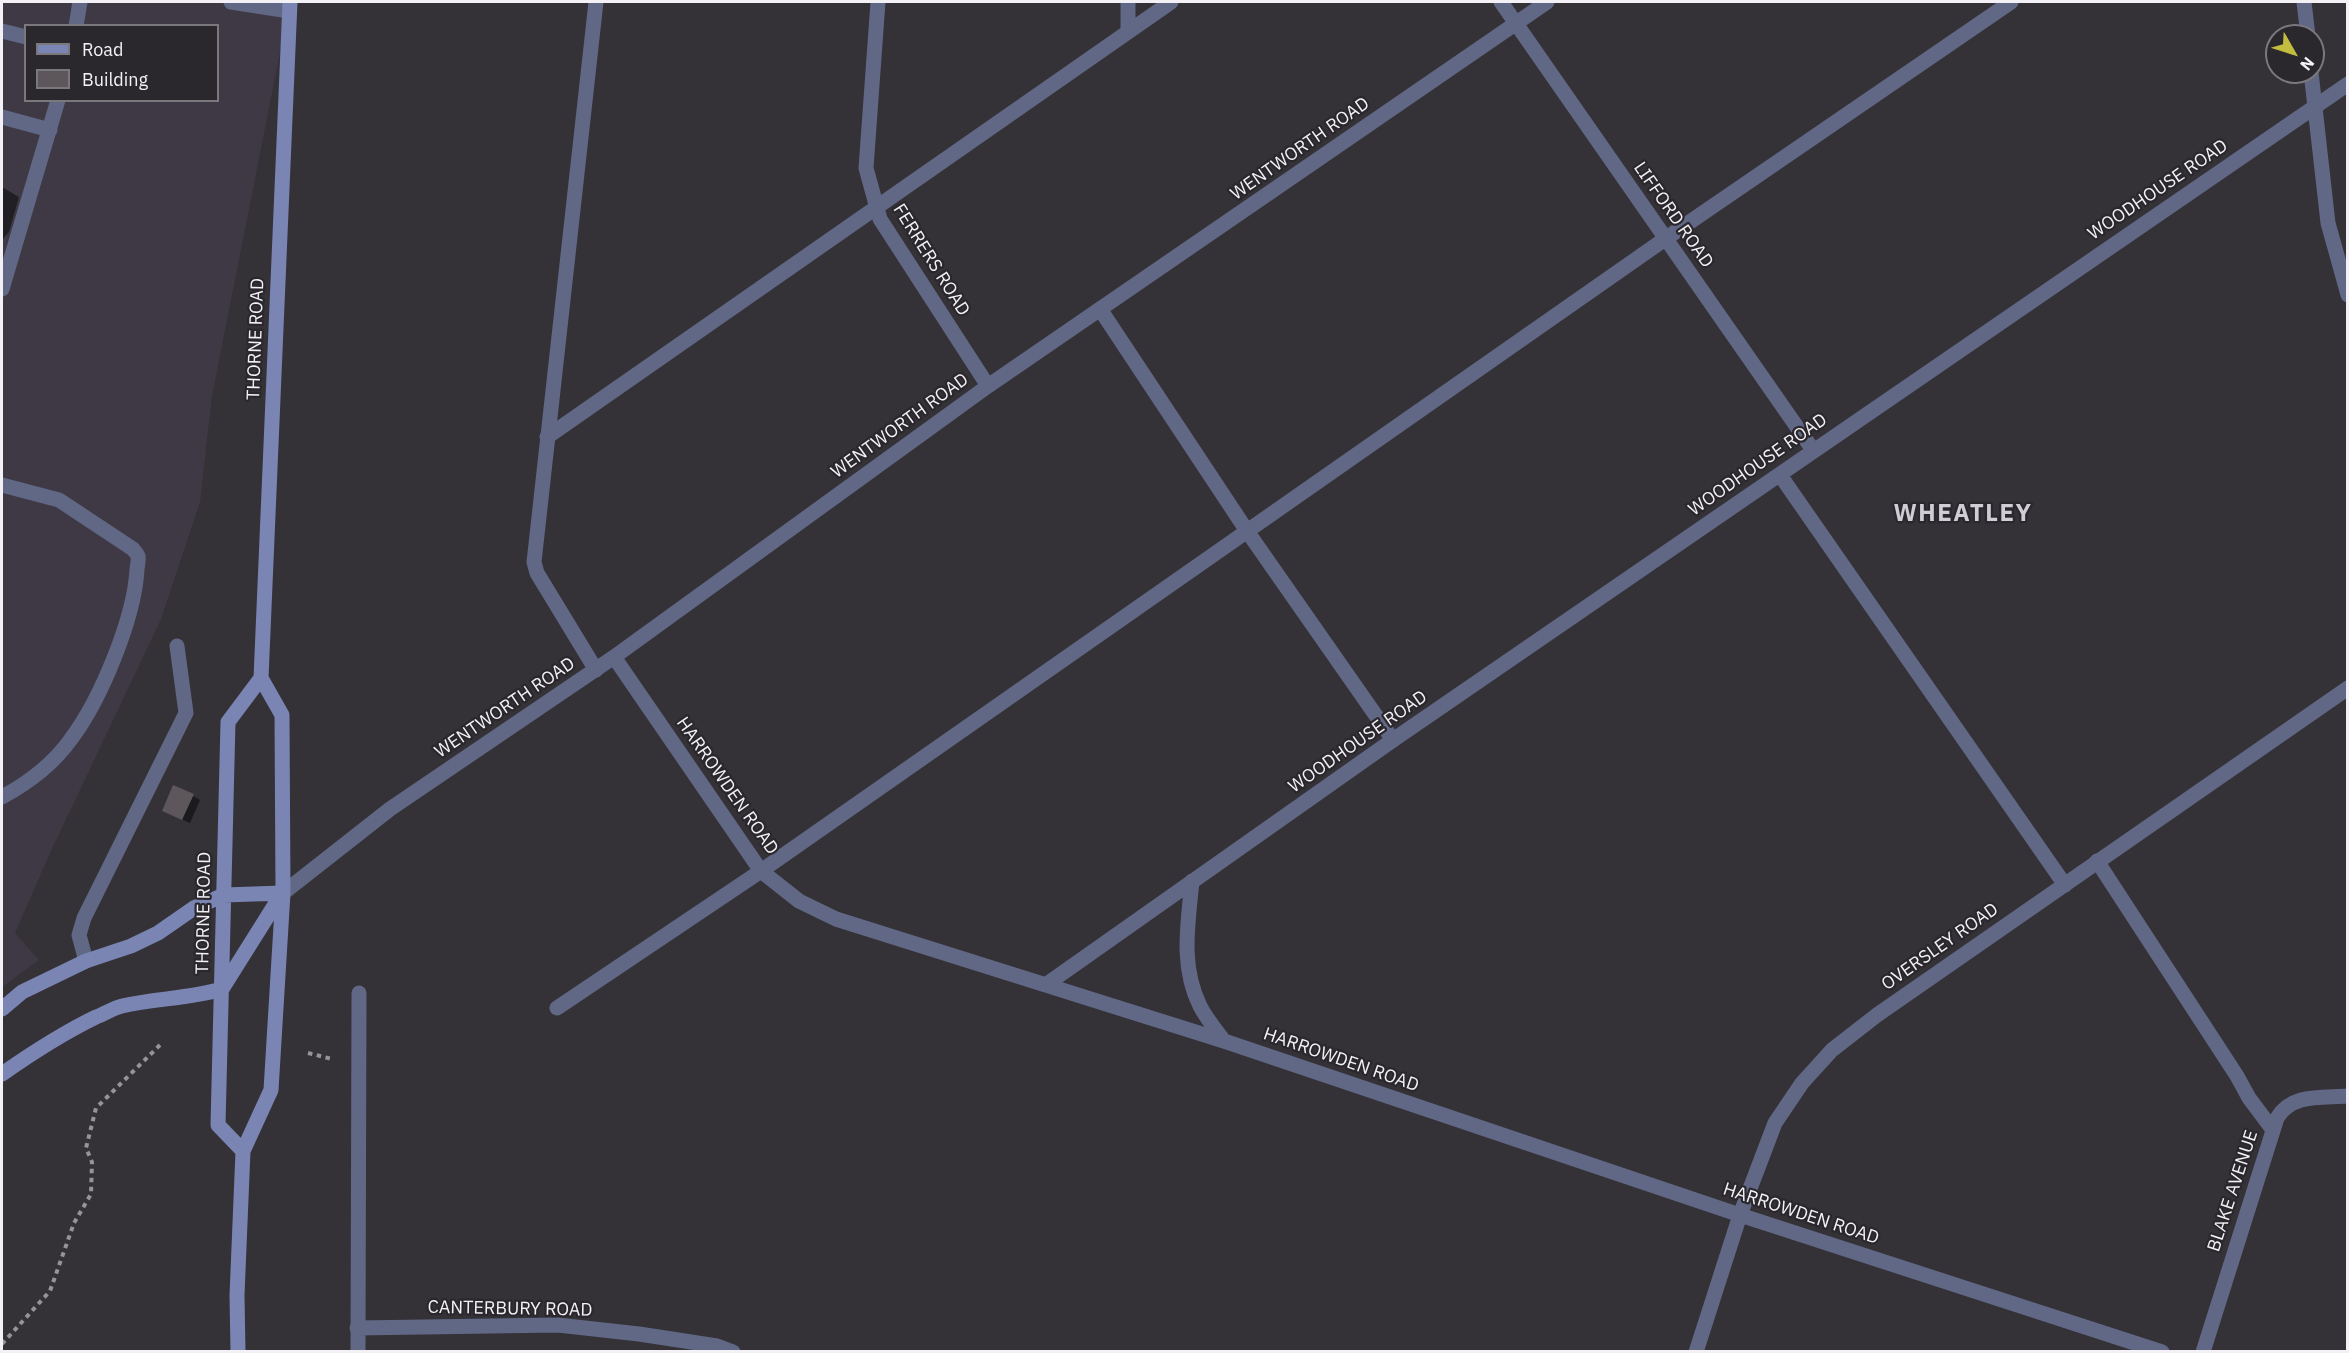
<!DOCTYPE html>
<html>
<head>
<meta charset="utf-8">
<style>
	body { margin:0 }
	#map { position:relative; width:2349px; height:1353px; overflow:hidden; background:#343137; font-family:"IBM Plex Sans",sans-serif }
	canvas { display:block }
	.frame { position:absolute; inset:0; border:3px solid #f3f1f5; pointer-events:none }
	.legend { position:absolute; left:24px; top:24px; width:195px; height:78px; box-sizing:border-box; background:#2a272d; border:2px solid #7a787d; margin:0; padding:8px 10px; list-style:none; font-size:18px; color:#f3f1f5 }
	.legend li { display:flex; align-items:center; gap:12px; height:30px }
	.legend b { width:30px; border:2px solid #7a787d }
	.north { position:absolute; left:2265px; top:24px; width:60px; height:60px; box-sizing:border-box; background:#2a272d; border:2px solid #7a787d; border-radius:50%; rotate:129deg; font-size:16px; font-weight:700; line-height:24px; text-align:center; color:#f3f1f5 }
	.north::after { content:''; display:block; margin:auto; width:21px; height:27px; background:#c3bd3f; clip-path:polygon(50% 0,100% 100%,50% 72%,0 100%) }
</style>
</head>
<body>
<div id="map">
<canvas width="2349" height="1353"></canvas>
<div class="frame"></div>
<ul class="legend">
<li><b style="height:8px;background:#7a85b3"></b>Road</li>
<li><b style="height:16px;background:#5d575b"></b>Building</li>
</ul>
<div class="north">N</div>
</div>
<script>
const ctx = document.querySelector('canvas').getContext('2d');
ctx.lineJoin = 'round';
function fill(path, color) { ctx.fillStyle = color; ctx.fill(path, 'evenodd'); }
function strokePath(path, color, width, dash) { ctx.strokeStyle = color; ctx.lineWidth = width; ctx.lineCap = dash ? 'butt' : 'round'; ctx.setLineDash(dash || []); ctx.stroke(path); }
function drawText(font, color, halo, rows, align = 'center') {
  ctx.font = font + ' "IBM Plex Sans",sans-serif'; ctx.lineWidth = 4.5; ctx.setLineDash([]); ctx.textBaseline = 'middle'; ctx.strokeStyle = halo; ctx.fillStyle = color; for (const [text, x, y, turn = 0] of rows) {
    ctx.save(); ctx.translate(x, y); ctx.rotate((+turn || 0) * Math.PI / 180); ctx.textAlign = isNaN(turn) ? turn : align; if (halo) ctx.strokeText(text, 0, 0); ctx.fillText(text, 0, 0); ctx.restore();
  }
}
fill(new Path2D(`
	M 2,2 L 290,2 L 212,396 L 200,502 L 161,619 L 51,851 L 15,933 L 39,960 L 2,987 ZM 26,26 L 218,26 L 218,100 L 26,100 Z`), '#3f3945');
fill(new Path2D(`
	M 2,187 L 19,197 L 9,232 L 2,240 Z
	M 193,796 L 200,800 L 190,823 L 171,814 Z`), '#0007');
fill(new Path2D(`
	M 173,785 L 194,794 L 182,820 L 162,811 Z`), '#5d575b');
strokePath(new Path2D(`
	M 308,1053 L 332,1059
	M 2,1344 L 50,1291 L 74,1223 L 91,1194 L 92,1162 L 86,1148 L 96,1108 L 161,1044`), '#979499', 4, [4.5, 4.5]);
strokePath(new Path2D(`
	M 231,2 L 289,11
	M 596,2 L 534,562 L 537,573 L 596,670
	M 76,26 L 80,2
	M 2,31 L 26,37
	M 1128,31 L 1128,2
	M 2,117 L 50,130
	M 2,289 L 58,100
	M 1100,309 L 1247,531 L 1393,740
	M 547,437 L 1171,2
	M 1780,475 L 2065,885
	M 2,485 L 59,500 L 133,549 C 134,551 137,553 138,556 C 139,560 137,566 137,570 C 134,619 101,699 71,739 C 54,763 28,783 2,797
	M 2097,861 L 2237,1076 L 2249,1098 L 2273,1130
	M 86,961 L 79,935 L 84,918 L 186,713 L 177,646
	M 557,1008 L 761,871 L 1665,239 L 2011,2`), '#616885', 15);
strokePath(new Path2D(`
	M 878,2 L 866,168 L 880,219 L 988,386
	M 1501,2 L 1813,450
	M 2304,2 L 2308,36
	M 2311,72 L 2328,223 L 2348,295
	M 614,657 L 761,871 L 799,901 L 836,919 L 1224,1041 L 1740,1215 L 2162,1352
	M 1192,881 C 1188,924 1180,966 1200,1006 C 1206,1018 1216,1030 1224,1041
	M 283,893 L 390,809 L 614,657 L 988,386 L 1547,2
	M 1047,984 L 1393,740 L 2348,84
	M 357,1328 L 558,1325 L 639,1334 L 717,1346 L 733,1352
	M 358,1352 L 359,993
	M 1696,1352 L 1740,1215 L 1775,1123 L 1802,1083 L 1832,1050 L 1877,1015 L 2348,688
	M 2203,1352 L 2277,1118 C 2292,1093 2321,1098 2348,1096`), '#616885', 15);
strokePath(new Path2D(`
	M 2,1009 L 22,992 L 86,961 L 131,946 L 158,933 L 194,908 L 224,895 L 283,893
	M 2,1074 C 32,1053 63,1033 96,1017 C 105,1014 113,1008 122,1006 C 155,998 189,999 222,989 L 281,895
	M 243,1151 L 218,1125 L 228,722 L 261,678
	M 238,1352 L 237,1295 L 243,1151 L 271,1090 L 283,893 L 282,715 L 261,678 L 290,2`), '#7a85b3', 15);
drawText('18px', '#f3f1f5', '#2a272d', [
	["WENTWORTH ROAD",1300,149,-35],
	["WOODHOUSE ROAD",2158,190,-34],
	["LIFFORD ROAD",1673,215,55],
	["FERRERS ROAD",931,260,58],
	["THORNE ROAD",256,339,-88],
	["WENTWORTH ROAD",900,426,-36],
	["WOODHOUSE ROAD",1758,465,-35],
	["WENTWORTH ROAD",505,708,-34],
	["WOODHOUSE ROAD",1358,742,-35],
	["HARROWDEN ROAD",727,786,55],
	["THORNE ROAD",204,913,-89],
	["OVERSLEY ROAD",1940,947,-35],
	["HARROWDEN ROAD",1341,1060,19],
	["BLAKE AVENUE",2233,1191,-72],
	["HARROWDEN ROAD",1801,1214,18],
	["CANTERBURY ROAD",510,1309,1]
]);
ctx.letterSpacing = '1.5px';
drawText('bold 24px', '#d1cdd5', '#2a272d', [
	["WHEATLEY",1963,514]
]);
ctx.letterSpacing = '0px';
</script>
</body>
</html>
